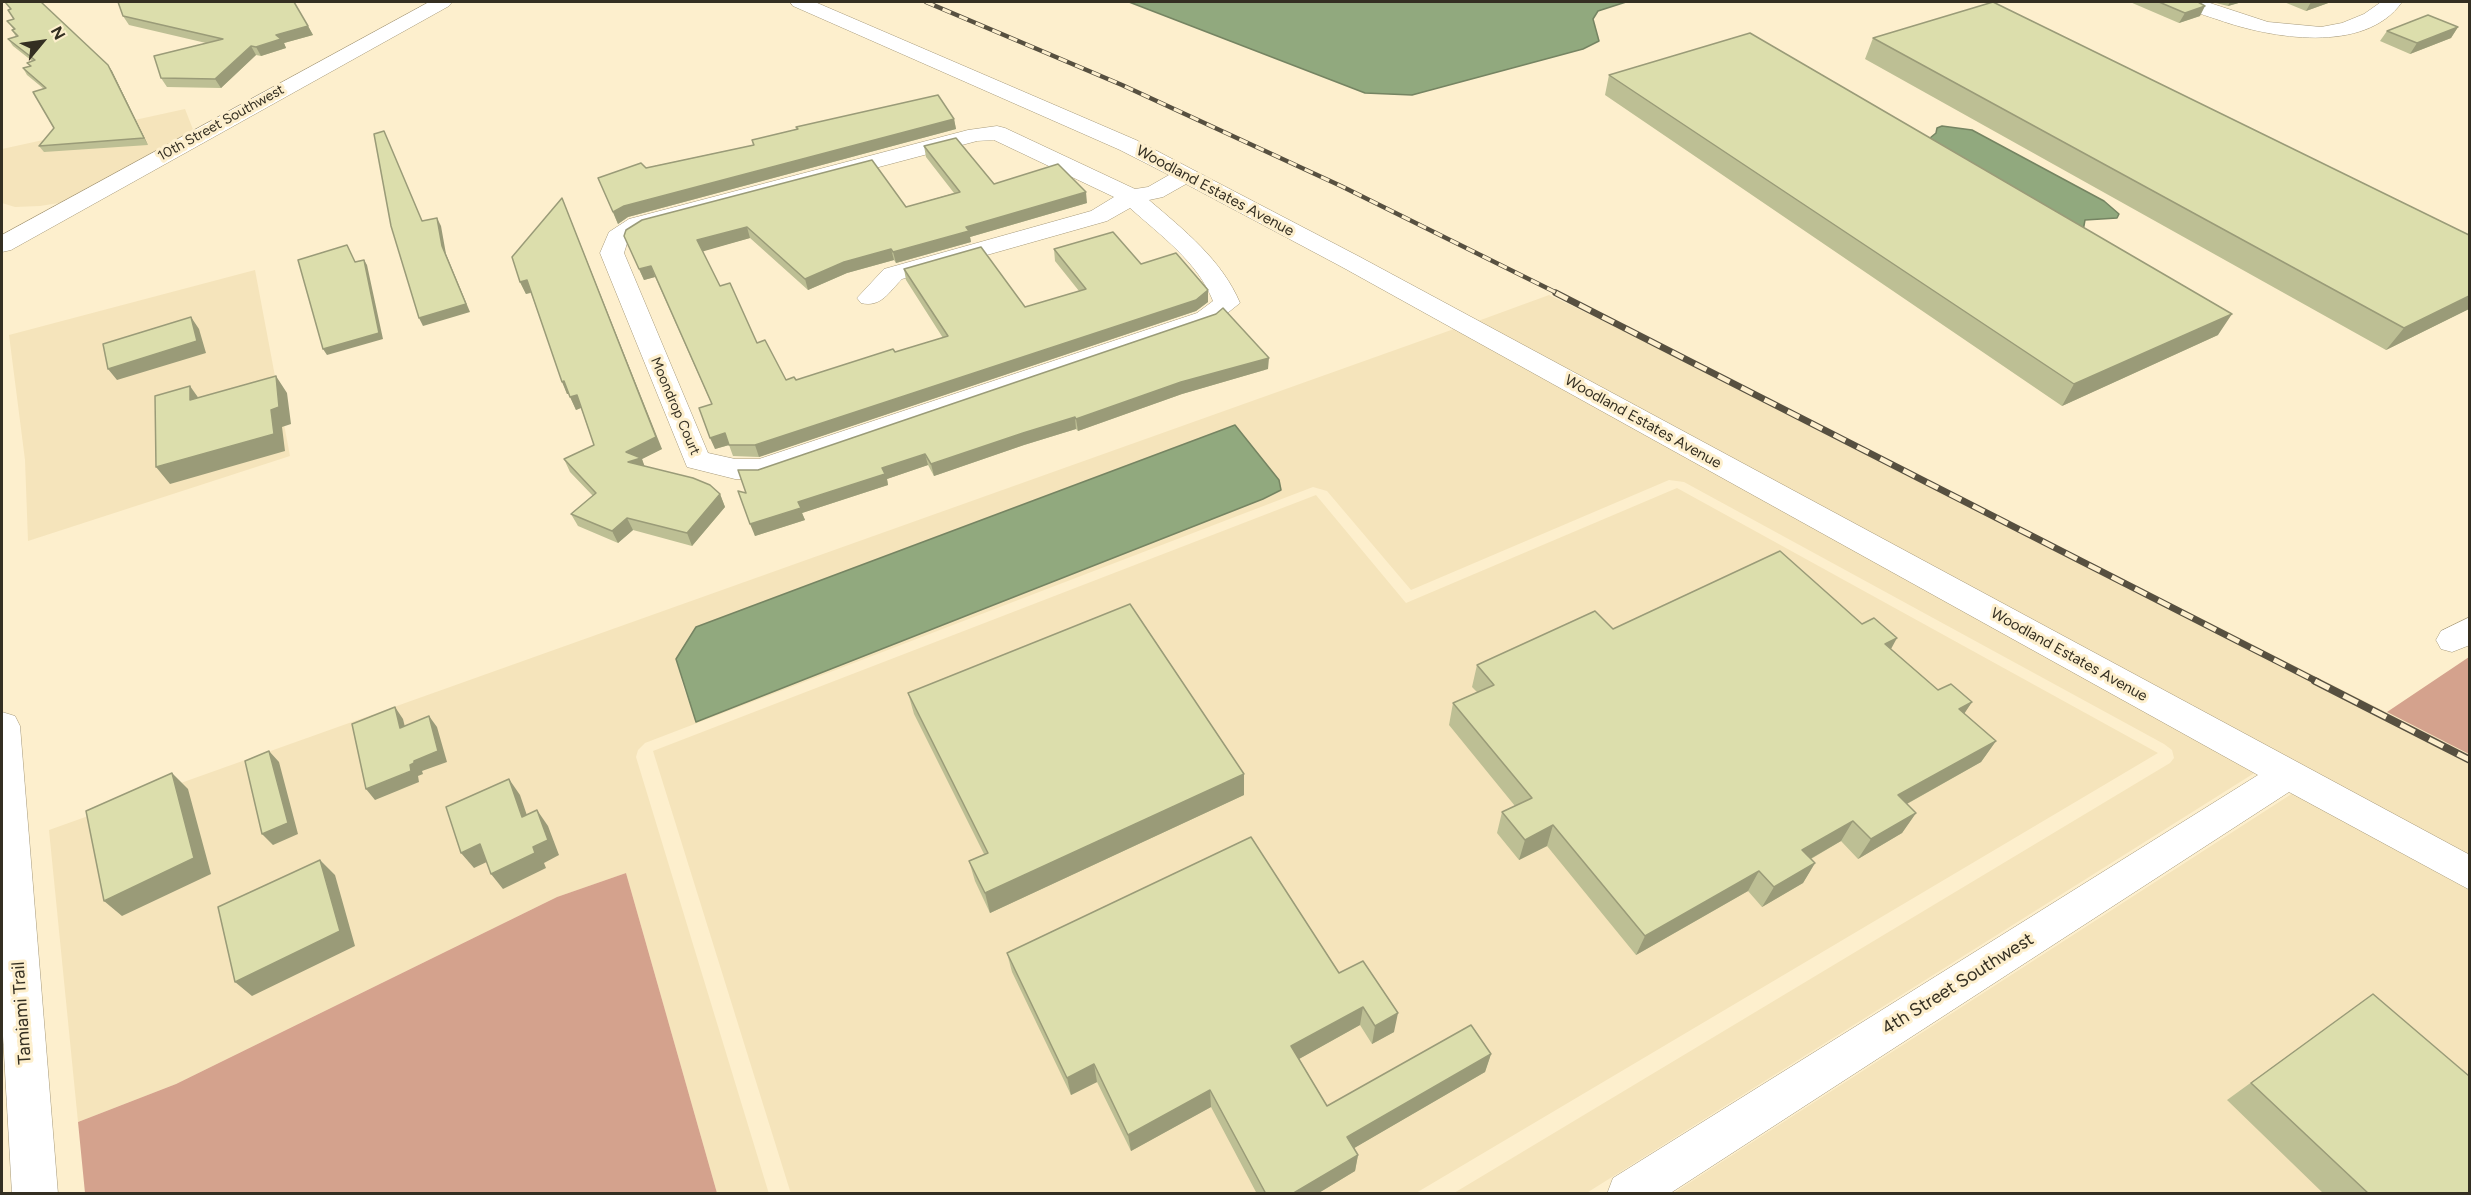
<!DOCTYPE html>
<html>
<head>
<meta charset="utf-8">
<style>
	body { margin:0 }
	#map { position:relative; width:2471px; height:1195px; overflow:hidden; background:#fdefcd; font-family:Figtree,sans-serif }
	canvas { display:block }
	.frame { position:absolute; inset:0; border:3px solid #342f22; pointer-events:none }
	.north { position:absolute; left:12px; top:12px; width:60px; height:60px; -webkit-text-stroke:4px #fdefcd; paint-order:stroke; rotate:61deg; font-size:16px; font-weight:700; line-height:24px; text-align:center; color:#342f22 }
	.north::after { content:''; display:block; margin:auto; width:21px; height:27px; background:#342f22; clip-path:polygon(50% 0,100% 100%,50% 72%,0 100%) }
</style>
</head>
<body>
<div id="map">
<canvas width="2471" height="1195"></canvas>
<div class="frame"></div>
<div class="north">N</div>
</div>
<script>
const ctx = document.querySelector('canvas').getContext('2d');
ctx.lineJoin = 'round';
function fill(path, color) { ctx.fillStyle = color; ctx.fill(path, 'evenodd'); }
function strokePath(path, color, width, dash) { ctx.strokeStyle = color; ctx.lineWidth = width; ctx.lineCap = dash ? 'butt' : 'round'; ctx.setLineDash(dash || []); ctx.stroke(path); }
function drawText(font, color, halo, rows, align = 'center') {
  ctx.font = font + ' Figtree,sans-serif'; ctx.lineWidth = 6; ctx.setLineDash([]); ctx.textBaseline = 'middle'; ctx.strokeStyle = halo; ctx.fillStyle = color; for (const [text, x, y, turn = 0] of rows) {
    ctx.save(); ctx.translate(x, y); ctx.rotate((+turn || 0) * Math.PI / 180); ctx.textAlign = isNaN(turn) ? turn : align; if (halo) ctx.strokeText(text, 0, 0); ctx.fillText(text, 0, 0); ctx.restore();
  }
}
fill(new Path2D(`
	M 185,109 L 194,132 L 65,202 L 40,206 L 15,207 L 2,203 L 2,149 Z
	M 255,270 L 290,456 L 28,541 L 25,460 L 9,335 Z
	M 1549,295 L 1748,389 L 2469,754 L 2469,859 L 1478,321 Z
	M 1454,329 L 2256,772 L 1585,1194 L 1454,1193 L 2170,763 L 2174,758 L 2172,750 L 2164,744 L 1684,482 L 1669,480 L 1411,590 L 1327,491 L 1313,487 L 645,743 L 638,750 L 636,757 L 769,1194 L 717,1193 L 626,873 L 557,897 L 176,1084 L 78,1122 L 49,830 ZM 1280,490 L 1263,499 L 697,722 L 684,689 L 676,659 Z
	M 1677,488 L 2158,753 L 1416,1193 L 791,1194 L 653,751 L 1316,495 L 1406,603 Z
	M 2293,793 L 2469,890 L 2469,1193 L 1672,1194 Z`), '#f5e4bb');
fill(new Path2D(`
	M 2469,657 L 2469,754 L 2387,712 Z
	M 626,873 L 717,1193 L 85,1193 L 78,1122 L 176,1084 L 557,897 Z`), '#d4a28d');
const water = new Path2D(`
	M 1129,2 L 1626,2 L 1598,11 L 1593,19 L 1599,41 L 1583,49 L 1412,95 L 1365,93 Z
	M 1942,126 L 1972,130 L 2104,201 L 2119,214 L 2117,218 L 2085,220 L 2083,231 L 1895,136 L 1930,138 L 1936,133 L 1937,128 Z
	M 1235,425 L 1279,480 L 1281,490 L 1263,499 L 696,722 L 676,659 L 696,627 Z`);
fill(water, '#91a97e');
strokePath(water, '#758462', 1.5);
const minor = new Path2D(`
	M 429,2 L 452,2 L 449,6 L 11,250 L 2,252 L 2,235 Z
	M 790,2 L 815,2 L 1136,140 L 1360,257 L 2470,855 L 2470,890 L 2289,792 L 1669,1194 L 1607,1194 L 1613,1178 L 2258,775 L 1342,267 L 1186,184 L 1163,197 L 1149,200 C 1184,230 1222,260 1240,303 L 1215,323 L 761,479 L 735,479 L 687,467 L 600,253 L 609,232 L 629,219 L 968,130 L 997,126 L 1005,128 L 1135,189 L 1148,187 L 1169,175 L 1120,150 L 793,6 ZM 994,140 L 1114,197 L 1091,211 L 884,269 L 857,298 L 861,303 C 881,308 889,292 902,279 L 1107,221 L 1130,208 C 1160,235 1198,262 1213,301 L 1197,313 L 759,459 L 735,459 L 708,453 L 624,253 L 628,240 L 645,229 L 977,141 Z
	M 2182,2 L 2207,2 L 2268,22 L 2321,27 L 2342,23 L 2364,14 L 2381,2 L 2402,2 C 2365,55 2270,38 2219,20 C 2208,16 2189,12 2182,2 Z
	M 2470,617 L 2470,645 L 2452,652 L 2441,649 L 2436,640 L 2441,631 Z`);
const major = new Path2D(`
	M 2,712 L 15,716 L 20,726 L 58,1194 L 12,1194 L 2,1018 Z`);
strokePath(minor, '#a6997a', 1);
strokePath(major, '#a6997a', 1);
fill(minor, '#fff');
fill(major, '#fff');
const railFar2 = new Path2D(`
	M 926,2 L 1122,85 L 1341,186 L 1559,294`);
const railFar1 = new Path2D(`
	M 1556,293 L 2318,682`);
const rail = new Path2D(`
	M 2315,681 L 2470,760`);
strokePath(railFar2, '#575040', 4.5);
strokePath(railFar1, '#575040', 7);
strokePath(rail, '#575040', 8);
strokePath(railFar2, '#fdefcd', 3, [9]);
strokePath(railFar1, '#fdefcd', 4.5, [13]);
strokePath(rail, '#fdefcd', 5, [16]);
fill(new Path2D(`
	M 5,2 L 108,65 L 112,71 L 148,145 L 44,152 L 39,146 L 54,128 L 44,89 L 27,75 L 23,68 L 30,66 L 27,63 L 32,61 L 13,46 L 8,39 L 16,37 L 12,30 L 14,30 L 7,21 L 14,19 L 11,9 Z
	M 2130,2 L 2198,2 L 2200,16 L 2179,23 Z
	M 2212,2 L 2242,2 L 2228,6 Z
	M 2284,2 L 2331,2 L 2306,11 Z
	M 123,16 L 308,26 L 313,35 L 284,43 L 286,48 L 261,56 L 256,55 L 221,88 L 167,87 L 161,78 L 206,43 L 129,25 Z
	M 2458,27 L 2451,38 L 2410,54 L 2380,41 L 2387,31 Z
	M 1873,38 L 2469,235 L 2469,309 L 2386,350 L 1865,59 Z
	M 1609,75 L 2218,335 L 2062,406 L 1605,95 Z
	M 954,119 L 956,129 L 628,217 L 618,224 L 598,178 L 753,145 L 752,140 L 797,130 L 796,127 Z
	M 924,146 L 994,184 L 1087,203 L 970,237 L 971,242 L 896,263 L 894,260 L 847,273 L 808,290 L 750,238 L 702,251 L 720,286 L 757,343 L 786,380 L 796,380 L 943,338 L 906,280 L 904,269 L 1025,307 L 1079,291 L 1055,261 L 1054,249 L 1141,264 L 1208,290 L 1208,302 L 1196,311 L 759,457 L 733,456 L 729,445 L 715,449 L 712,405 L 655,277 L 644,280 L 624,236 L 906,207 L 954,193 L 926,157 Z
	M 512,257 L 662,449 L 642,459 L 644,466 L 720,494 L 725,507 L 692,546 L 633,530 L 618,543 L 578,526 L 571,514 L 593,496 L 570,472 L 564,459 L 594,445 L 581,408 L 576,410 L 569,394 L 567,394 L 531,293 L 526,294 L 520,282 Z
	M 1268,369 L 1182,394 L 1078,431 L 1076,429 L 1024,445 L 934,476 L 928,465 L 887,479 L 888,485 L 802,513 L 805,520 L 755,536 L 746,493 L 758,470 Z
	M 1613,629 L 1891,649 L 1938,690 L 1972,702 L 1964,713 L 1996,741 L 1981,762 L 1907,804 L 1916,813 L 1902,833 L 1858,859 L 1841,841 L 1811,859 L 1815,863 L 1803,883 L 1762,907 L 1748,891 L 1636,955 L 1547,846 L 1519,860 L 1497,833 L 1502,812 L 1515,806 L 1449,725 L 1453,703 L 1477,692 L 1472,687 L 1477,665 Z
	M 908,693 L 1244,774 L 1244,795 L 990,913 L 975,881 L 969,861 L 984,854 L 914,714 Z
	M 1007,953 L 1339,973 L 1394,1032 L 1372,1044 L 1360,1025 L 1299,1059 L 1327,1106 L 1491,1054 L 1485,1072 L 1354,1148 L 1358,1155 L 1355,1171 L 1317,1194 L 1257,1194 L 1211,1107 L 1131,1151 L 1097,1082 L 1071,1095 L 1012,972 Z
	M 2373,994 L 2469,1194 L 2324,1194 L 2227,1100 Z`), '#bdbf94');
fill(new Path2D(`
	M 2230,2 L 2242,2 L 2228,6 Z
	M 2311,2 L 2331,2 L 2306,11 Z
	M 2205,6 L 2200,16 L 2179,23 L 2185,13 Z
	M 308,26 L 313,35 L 284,43 L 286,48 L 261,56 L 256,47 L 276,35 Z
	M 2458,27 L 2451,38 L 2410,54 L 2417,43 Z
	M 251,46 L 256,55 L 221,88 L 215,79 Z
	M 108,65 L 112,71 L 148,145 L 144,138 Z
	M 954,119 L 956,129 L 628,217 L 618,224 L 613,212 L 624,206 Z
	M 1086,192 L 1087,203 L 970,237 L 971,242 L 896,263 L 893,252 L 966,227 Z
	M 562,198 L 662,449 L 642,459 L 646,470 L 633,474 L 626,452 Z
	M 437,218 L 441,226 L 446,254 L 470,312 L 423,326 L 419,318 L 442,246 Z
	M 747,227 L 750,238 L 701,252 L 697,240 Z
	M 891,249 L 894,260 L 847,273 L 808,290 L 805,279 L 844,262 Z
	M 364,260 L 367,265 L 383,339 L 327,355 L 323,349 Z
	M 651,266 L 655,277 L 644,280 L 639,269 Z
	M 527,280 L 532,292 L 526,294 L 520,282 Z
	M 1208,290 L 1208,302 L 1196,311 L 759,457 L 755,445 Z
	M 2469,296 L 2469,309 L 2386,350 L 2404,328 Z
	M 2232,314 L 2218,335 L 2062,406 L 2074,384 Z
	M 191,317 L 199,329 L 206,353 L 117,380 L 108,369 Z
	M 1269,358 L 1268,369 L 1182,394 L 1078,431 L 1076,419 L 1181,382 Z
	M 276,376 L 287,393 L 291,424 L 282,427 L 285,451 L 170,484 L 156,467 L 271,410 Z
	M 564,381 L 570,394 L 567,394 L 562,382 Z
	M 190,386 L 202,403 L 190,400 Z
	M 577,395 L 583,407 L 576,410 L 570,397 Z
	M 1075,417 L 1076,429 L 1024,445 L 934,476 L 931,464 L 1023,433 Z
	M 725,433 L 729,445 L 715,449 L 710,438 Z
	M 925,454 L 928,465 L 887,479 L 888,485 L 802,513 L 805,520 L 755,536 L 750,524 L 798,502 L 882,468 Z
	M 720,494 L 725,507 L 692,546 L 687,533 Z
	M 627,518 L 633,530 L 618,543 L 612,531 Z
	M 1897,638 L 1885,660 L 1885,644 Z
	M 1972,702 L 1958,723 L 1959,709 Z
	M 395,707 L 403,719 L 408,739 L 400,728 Z
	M 429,716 L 437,727 L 447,762 L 422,771 L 423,774 L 418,776 L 419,782 L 375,800 L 366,789 L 410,765 L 414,761 Z
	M 1996,741 L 1981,762 L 1885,816 L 1898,795 Z
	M 269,751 L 279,762 L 298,834 L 273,845 L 262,834 Z
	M 172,773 L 188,789 L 211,874 L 122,916 L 104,901 Z
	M 1244,774 L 1244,795 L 990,913 L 985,893 Z
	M 509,779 L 520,795 L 533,833 L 522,817 Z
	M 537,810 L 548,826 L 559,855 L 544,863 L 546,868 L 503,889 L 491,874 L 533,847 Z
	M 1916,813 L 1902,833 L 1858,859 L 1871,839 Z
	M 1853,821 L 1841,841 L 1791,870 L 1802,850 Z
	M 1553,825 L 1547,846 L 1519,860 L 1525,840 Z
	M 480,844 L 493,859 L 474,868 L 461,853 Z
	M 320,860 L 335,875 L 355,946 L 252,996 L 235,982 Z
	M 1815,863 L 1803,883 L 1762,907 L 1774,887 Z
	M 1759,871 L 1748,891 L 1636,955 L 1645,936 Z
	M 1363,1007 L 1360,1025 L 1290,1064 L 1291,1046 Z
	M 1398,1013 L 1394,1032 L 1372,1044 L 1375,1026 Z
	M 1491,1054 L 1485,1072 L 1344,1154 L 1347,1137 Z
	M 1094,1064 L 1097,1082 L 1071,1095 L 1067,1078 Z
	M 1210,1090 L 1211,1107 L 1131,1151 L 1128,1135 Z
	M 1358,1155 L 1355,1171 L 1317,1194 L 1292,1194 Z`), '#9a9b78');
const building = new Path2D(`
	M 5,2 L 41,2 L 108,65 L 144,138 L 39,146 L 54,128 L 33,92 L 46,88 L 23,68 L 31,66 L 27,63 L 35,60 L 8,39 L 18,36 L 12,30 L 15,29 L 7,21 L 14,19 L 8,10 L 11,9 Z
	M 118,2 L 294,2 L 308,26 L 276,35 L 281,39 L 256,47 L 251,46 L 215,79 L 161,78 L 154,56 L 223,39 L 123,16 Z
	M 1993,2 L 2469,235 L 2469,296 L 2404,328 L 1873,38 Z
	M 2159,2 L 2198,2 L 2205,6 L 2185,13 Z
	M 2428,15 L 2458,27 L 2417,43 L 2387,31 Z
	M 1750,33 L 2232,314 L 2074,384 L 1609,75 Z
	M 938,95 L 954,119 L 624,206 L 613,212 L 598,178 L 641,163 L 646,168 L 754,145 L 752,140 L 798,129 L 796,127 Z
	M 384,131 L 422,221 L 437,218 L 442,246 L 466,304 L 419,318 L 391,226 L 374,134 Z
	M 956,138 L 994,184 L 1058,164 L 1086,192 L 966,227 L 969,231 L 893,252 L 891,249 L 844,262 L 805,279 L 747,227 L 697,240 L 720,286 L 730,283 L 757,343 L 765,340 L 786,380 L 794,377 L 796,380 L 893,349 L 895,352 L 948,336 L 904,269 L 981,247 L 1025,307 L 1086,289 L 1054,249 L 1113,232 L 1141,264 L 1176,253 L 1208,290 L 1196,300 L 755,445 L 729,445 L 725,433 L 710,438 L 699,408 L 712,404 L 651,266 L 639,269 L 624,236 L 626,230 L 642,220 L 872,160 L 906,207 L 960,192 L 924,146 Z
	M 562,198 L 656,437 L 626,452 L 641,458 L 628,462 L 693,478 L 710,485 L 720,494 L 687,533 L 627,518 L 612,531 L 571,514 L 596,493 L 564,459 L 594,445 L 577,395 L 570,397 L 564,381 L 562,382 L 527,280 L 520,282 L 512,257 Z
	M 347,245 L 355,262 L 364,260 L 379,333 L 323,349 L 298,260 Z
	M 1223,308 L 1269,358 L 1181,382 L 1076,419 L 1075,417 L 1023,433 L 931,464 L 925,454 L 882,468 L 885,474 L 798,502 L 801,508 L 750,524 L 738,491 L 746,493 L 738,470 L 758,470 L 1216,314 Z
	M 191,317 L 197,341 L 108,369 L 103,344 Z
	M 276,376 L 279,407 L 271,410 L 274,434 L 156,467 L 155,396 L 190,386 L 190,400 Z
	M 1780,551 L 1862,624 L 1874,618 L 1897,638 L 1885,644 L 1938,690 L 1951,684 L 1972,702 L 1959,709 L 1996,741 L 1898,795 L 1916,813 L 1871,839 L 1853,821 L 1802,850 L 1815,863 L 1774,887 L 1759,871 L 1645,936 L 1553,825 L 1525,840 L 1502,812 L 1532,798 L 1453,703 L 1494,685 L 1477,665 L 1595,611 L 1613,629 Z
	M 1130,604 L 1244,774 L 985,893 L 969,861 L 988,853 L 908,693 Z
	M 395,707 L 400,728 L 429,716 L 438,751 L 414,761 L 414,763 L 410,765 L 411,771 L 366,789 L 352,724 Z
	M 269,751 L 288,823 L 262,834 L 245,761 Z
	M 172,773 L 194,858 L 104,901 L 86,811 Z
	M 509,779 L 522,817 L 537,810 L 548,840 L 533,847 L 535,853 L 491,874 L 480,844 L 461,853 L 446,807 Z
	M 1251,837 L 1339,973 L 1363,961 L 1398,1013 L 1375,1026 L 1363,1007 L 1291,1046 L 1327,1106 L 1471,1025 L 1491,1054 L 1347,1137 L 1358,1155 L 1292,1194 L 1266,1194 L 1210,1090 L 1128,1135 L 1094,1064 L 1067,1078 L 1007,953 Z
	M 320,860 L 340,931 L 235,982 L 218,907 Z
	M 2373,994 L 2469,1076 L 2469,1194 L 2369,1194 L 2251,1083 Z`);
fill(building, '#dcdeac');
strokePath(building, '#9a9b78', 1.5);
drawText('14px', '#342f22', '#fdefcd', [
	["10th Street Southwest",221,123,-29],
	["Moondrop Court",675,406,67]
]);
drawText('15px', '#342f22', '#fdefcd', [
	["Woodland Estates Avenue",1215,191,28],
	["Woodland Estates Avenue",1643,422,29],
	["Woodland Estates Avenue",2069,655,29]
]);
drawText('18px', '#342f22', '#fdefcd', [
	["4th Street Southwest",1958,984,-32],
	["Tamiami Trail",22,1013,-94]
]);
</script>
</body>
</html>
